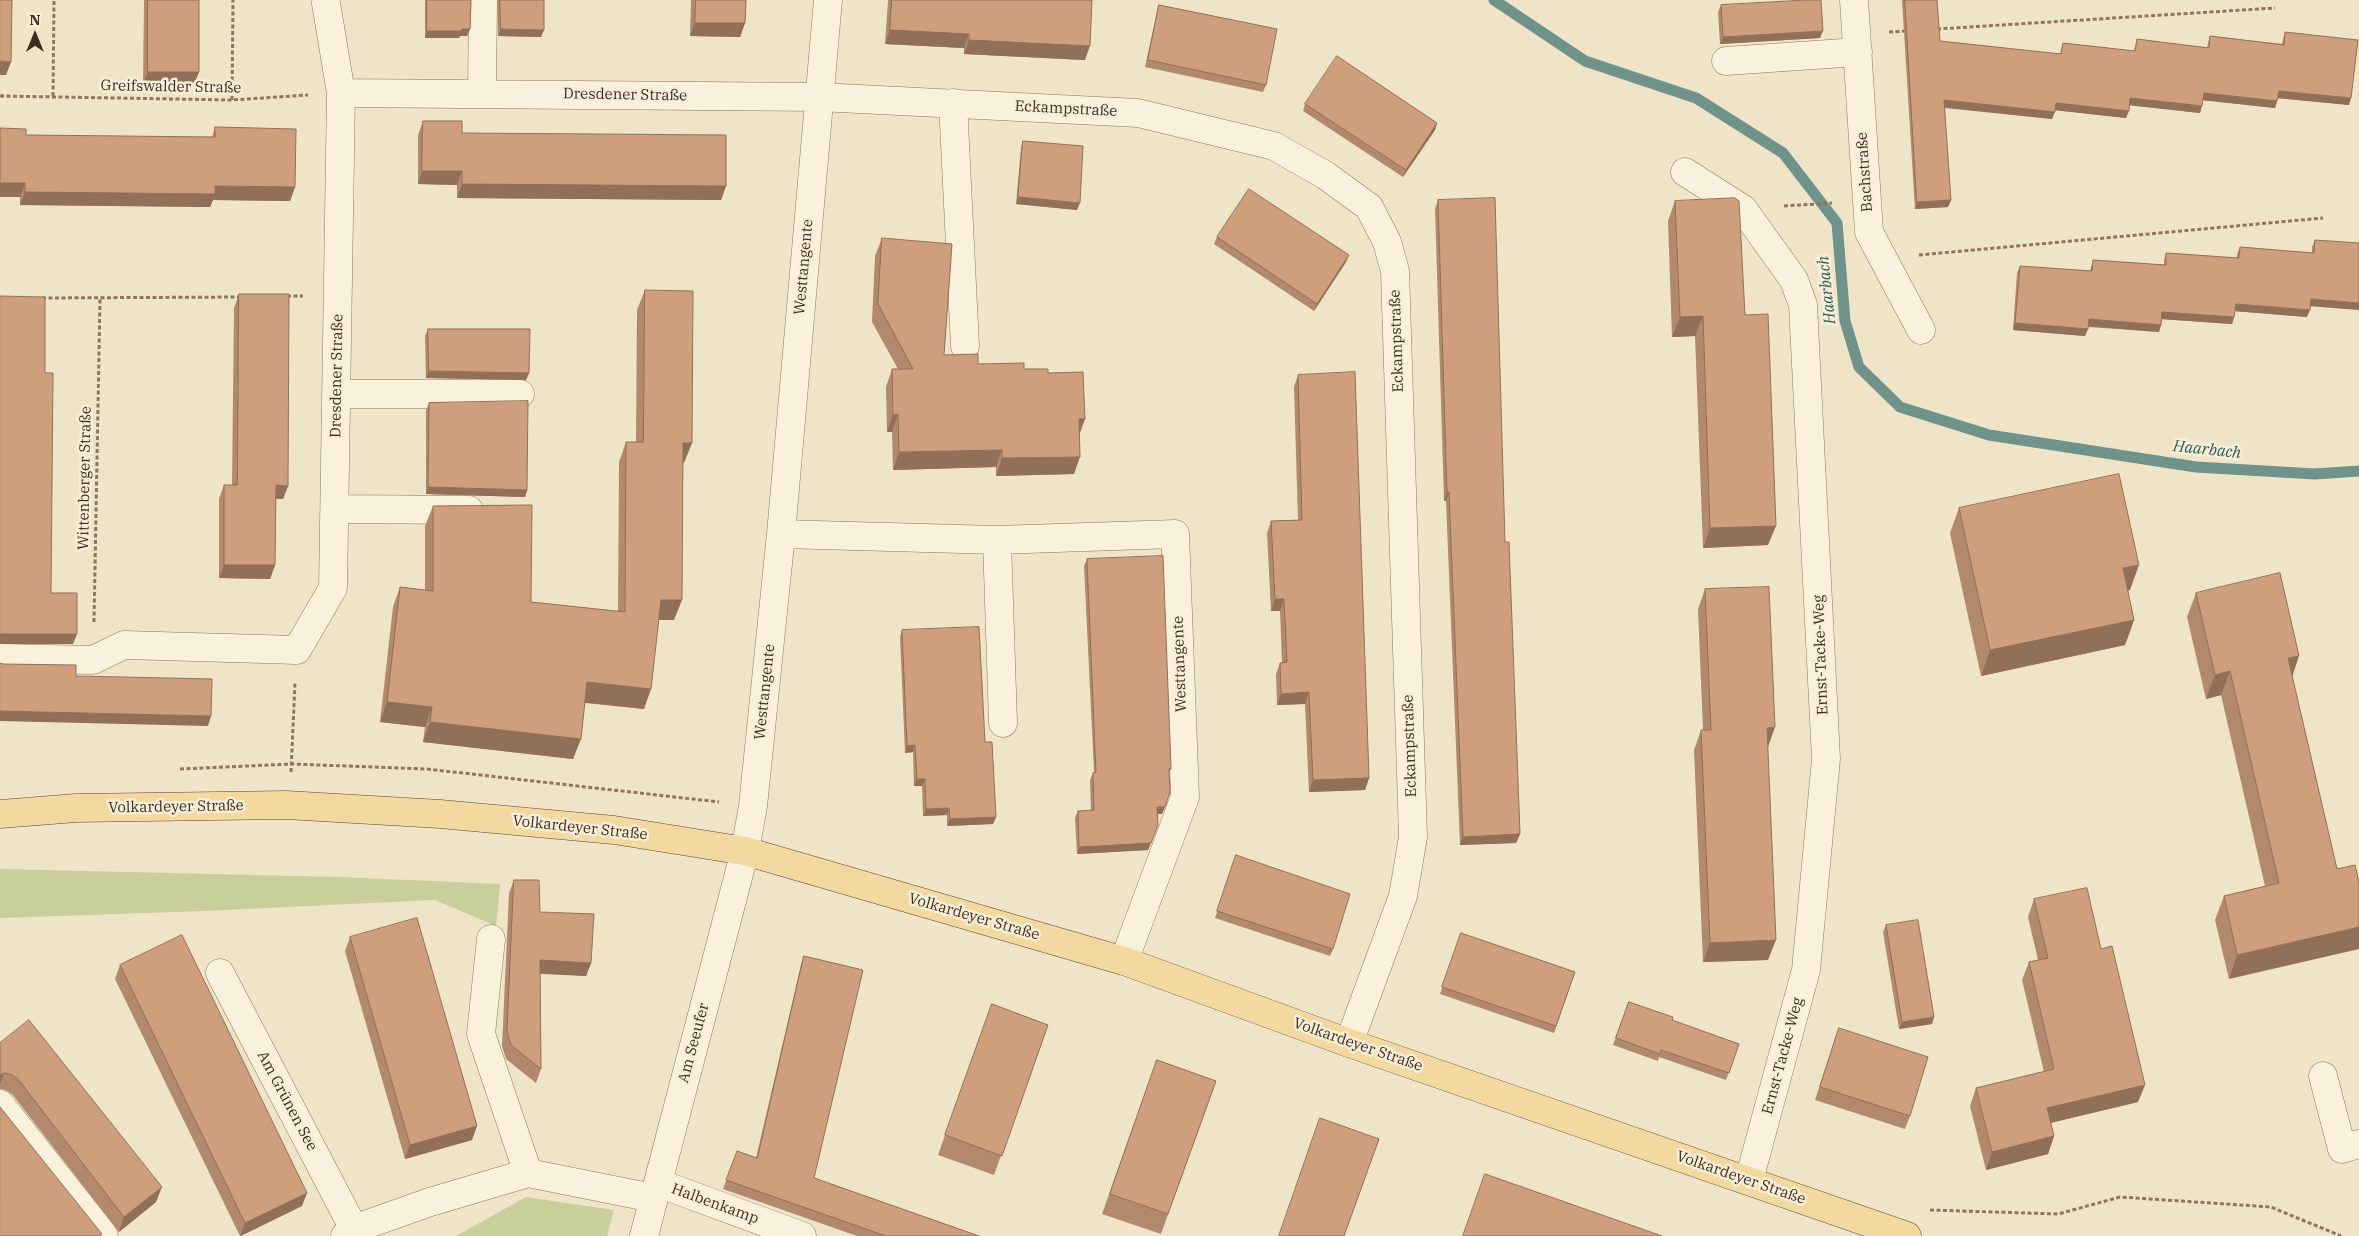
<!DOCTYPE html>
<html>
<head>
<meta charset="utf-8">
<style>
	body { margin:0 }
	#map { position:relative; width:2359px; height:1236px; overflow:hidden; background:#f0e4c8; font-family:"IBM Plex Serif",serif }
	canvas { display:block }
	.north { position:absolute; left:10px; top:10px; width:50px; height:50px; -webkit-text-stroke:4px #f7eed8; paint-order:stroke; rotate:0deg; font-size:14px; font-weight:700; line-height:20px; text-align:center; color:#3d2e20 }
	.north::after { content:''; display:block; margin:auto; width:18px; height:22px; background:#3d2e20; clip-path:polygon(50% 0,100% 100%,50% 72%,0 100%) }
</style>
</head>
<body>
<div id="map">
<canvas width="2359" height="1236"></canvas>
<div class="north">N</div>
</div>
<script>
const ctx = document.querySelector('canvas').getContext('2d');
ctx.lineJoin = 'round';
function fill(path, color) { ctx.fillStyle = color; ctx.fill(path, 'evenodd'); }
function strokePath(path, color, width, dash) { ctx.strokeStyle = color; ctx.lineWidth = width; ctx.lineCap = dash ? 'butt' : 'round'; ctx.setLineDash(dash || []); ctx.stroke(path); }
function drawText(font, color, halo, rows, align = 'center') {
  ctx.font = font + ' "IBM Plex Serif",serif'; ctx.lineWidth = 5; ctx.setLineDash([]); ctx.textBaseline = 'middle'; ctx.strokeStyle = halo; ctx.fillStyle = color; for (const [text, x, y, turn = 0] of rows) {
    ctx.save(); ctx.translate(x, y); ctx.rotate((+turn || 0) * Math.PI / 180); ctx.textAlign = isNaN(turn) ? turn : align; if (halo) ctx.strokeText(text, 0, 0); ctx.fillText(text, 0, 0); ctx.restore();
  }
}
fill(new Path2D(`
	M 0,869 L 340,877 L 500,884 L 496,926 L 435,900 L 205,911 L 0,918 Z
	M 526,1197 L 614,1210 L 607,1236 L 456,1236 Z`), '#c9cf9b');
strokePath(new Path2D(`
	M 1494,0 L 1585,61 L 1696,98 L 1783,153 L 1837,223 L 1845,321 L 1859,367 L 1900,407 L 1989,435 L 2196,467 L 2315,474 L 2359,471`), '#6f938a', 11);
const minor = new Path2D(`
	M 1854,0 L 1869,232 L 1921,330
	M 326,3 L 341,93
	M 1726,61 L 1858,52
	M 482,94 L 483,0
	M 953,103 L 965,346
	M 1685,172 L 1743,209 L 1794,280 L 1803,305 L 1826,759 L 1806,970 L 1749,1180
	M 336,394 L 520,394
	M 335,509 L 469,510
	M 781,534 L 997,540 L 1175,534 L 1185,797 L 1124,961
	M 997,540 L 1003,723
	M 0,658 L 93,660 L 124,645 L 297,650 L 333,588 L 341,93 L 819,97 L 1138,113 L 1274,146 L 1325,175 L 1369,207 L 1387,242 L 1395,271 L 1413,837 L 1403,896 L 1349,1043
	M 491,939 L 481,1034 L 528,1173
	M 220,973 L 354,1229
	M 2323,1076 L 2342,1149 L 2359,1144
	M 0,1104 L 104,1236
	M 658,1183 L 802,1236
	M 345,1236 L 354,1229 L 430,1202 L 528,1173 L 653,1198
	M 644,1236 L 745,851 L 753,806 L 781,534 L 828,0`);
const major = new Path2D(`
	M 0,814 L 76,808 L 286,805 L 440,814 L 614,830 L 745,851 L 1124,961 L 1349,1043 L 1907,1236`);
strokePath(minor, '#8d765c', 29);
strokePath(major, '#5b4430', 29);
strokePath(new Path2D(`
	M 1937,29 L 2275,8
	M 1889,32 L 1908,31
	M 0,96 L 232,100 L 308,95
	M 53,96 L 54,0
	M 232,100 L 233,0
	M 1784,206 L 1832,203
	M 1919,255 L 2323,218
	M 287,296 L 303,296
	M 42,298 L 241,297
	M 94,622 L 100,298
	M 180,769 L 292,764 L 427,769 L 719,802
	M 291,772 L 295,683
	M 1930,1210 L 2058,1214 L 2120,1197 L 2271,1207 L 2341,1236`), '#8d765c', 3, [4, 2.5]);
strokePath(minor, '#faf1dc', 28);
strokePath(major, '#f3d9a0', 28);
fill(new Path2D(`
	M 144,0 L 199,0 L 199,72 L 194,84 L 143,84 Z
	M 425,0 L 471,0 L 470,29 L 467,36 L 460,36 L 459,38 L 425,38 Z
	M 497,0 L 544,0 L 541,37 L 498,36 Z
	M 691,0 L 746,0 L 745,23 L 740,37 L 690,36 Z
	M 888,0 L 1092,0 L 1085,60 L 964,54 L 964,48 L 885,44 Z
	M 1902,0 L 1937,0 L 1940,41 L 2060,54 L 2063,43 L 2134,51 L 2137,39 L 2207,48 L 2208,43 L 2210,36 L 2282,44 L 2283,39 L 2285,32 L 2349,105 L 2278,98 L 2275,108 L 2203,100 L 2200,113 L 2129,105 L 2126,118 L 2055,110 L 2052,119 L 1944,108 L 1951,200 L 1948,207 L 1915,209 Z
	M 1159,5 L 1266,85 L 1263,92 L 1145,67 L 1157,12 Z
	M 1721,5 L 1820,38 L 1720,44 L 1718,12 Z
	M 1305,104 L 1437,123 L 1435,130 L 1403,177 L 1303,111 Z
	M 423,121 L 462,133 L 726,186 L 721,200 L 457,198 L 457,185 L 418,184 L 418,135 Z
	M 215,127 L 295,187 L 290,201 L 213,200 L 210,207 L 20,205 L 20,197 L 0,197 L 0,128 L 26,135 L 212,137 Z
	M 1023,141 L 1077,210 L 1016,204 L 1021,148 Z
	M 1438,200 L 1505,542 L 1520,834 L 1516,843 L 1460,845 L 1446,501 L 1444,501 L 1435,209 Z
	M 1675,201 L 1745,315 L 1768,545 L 1703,548 L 1695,336 L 1672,337 L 1668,221 Z
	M 1217,237 L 1349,255 L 1346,262 L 1314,311 L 1214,244 Z
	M 882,238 L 944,355 L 978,364 L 1048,373 L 1085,419 L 1080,433 L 1074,474 L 996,476 L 996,467 L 893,470 L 892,432 L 887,432 L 886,387 L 892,369 L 898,369 L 872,322 L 875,256 Z
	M 2315,240 L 2310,306 L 2307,317 L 2235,311 L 2232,324 L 2162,319 L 2159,332 L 2088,327 L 2085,336 L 2013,330 L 2017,273 L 2020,266 L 2090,271 L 2091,267 L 2093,260 L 2164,265 L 2164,260 L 2166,253 L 2237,258 L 2237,254 L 2240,247 L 2312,253 L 2312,247 Z
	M 645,290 L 684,463 L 683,463 L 674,620 L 659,620 L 644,709 L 585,703 L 573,759 L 423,742 L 425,727 L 380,722 L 393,607 L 400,587 L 425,590 L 425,526 L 433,506 L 531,602 L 618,611 L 619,462 L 626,442 L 636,442 L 637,310 Z
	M 239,294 L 288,486 L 283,499 L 276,499 L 275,565 L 270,579 L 219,578 L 219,499 L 224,485 L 232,485 L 234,308 Z
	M 428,329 L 529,373 L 526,380 L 426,378 L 425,336 Z
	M 1298,375 L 1369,778 L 1365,790 L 1309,792 L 1305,704 L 1277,705 L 1276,674 L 1280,663 L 1282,662 L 1280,611 L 1271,611 L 1267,533 L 1271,521 L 1298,520 L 1294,387 Z
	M 429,403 L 527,490 L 525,497 L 426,494 L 426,410 Z
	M 1959,508 L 2130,590 L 2128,591 L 2134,620 L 2125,645 L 1981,676 L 1950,533 Z
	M 1087,559 L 1171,769 L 1169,774 L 1170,792 L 1162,814 L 1157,814 L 1158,825 L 1148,850 L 1077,854 L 1075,818 L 1078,811 L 1091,810 L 1090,780 L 1093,773 L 1094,772 L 1084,566 Z
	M 1705,589 L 1767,747 L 1768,960 L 1703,962 L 1694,750 L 1701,730 L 1703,730 L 1698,609 Z
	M 2196,593 L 2292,676 L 2337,869 L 2229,979 L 2215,920 L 2224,896 L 2265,886 L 2221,695 L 2206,699 L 2187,617 Z
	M 902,630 L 985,742 L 996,817 L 993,824 L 947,826 L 947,815 L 923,816 L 922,786 L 914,786 L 913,752 L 905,753 L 900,637 Z
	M 1236,855 L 1333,949 L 1330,956 L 1215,918 Z
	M 514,880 L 540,912 L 591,963 L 586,976 L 540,974 L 541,1069 L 536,1083 L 506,1059 L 502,1046 L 509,893 Z
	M 2034,899 L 2138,1102 L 2051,1123 L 2054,1136 L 2048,1154 L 1986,1170 L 1970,1106 L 1976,1088 L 2044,1072 L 2022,980 L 2029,962 L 2038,960 L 2028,917 Z
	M 1886,925 L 1934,1017 L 1932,1024 L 1899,1029 L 1883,932 Z
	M 1461,933 L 1575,972 L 1554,1033 L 1440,994 Z
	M 350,937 L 472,1140 L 405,1159 L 345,951 Z
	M 804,956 L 814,1178 L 979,1236 L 857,1236 L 723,1189 L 737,1151 L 756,1158 L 801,965 Z
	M 120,965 L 302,1206 L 241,1236 L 240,1236 L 115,979 Z
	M 1629,1002 L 1672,1020 L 1739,1044 L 1726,1080 L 1659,1057 L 1658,1061 L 1613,1045 Z
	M 992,1004 L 1048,1025 L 994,1175 L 938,1155 Z
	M 1839,1028 L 1910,1116 L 1905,1129 L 1815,1100 Z
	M 0,1043 L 156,1202 L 119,1232 L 12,1094 L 6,1090 L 0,1089 Z
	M 1157,1060 L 1216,1081 L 1161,1234 L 1102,1214 Z`), '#b2896c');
fill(new Path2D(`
	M 695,23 L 745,23 L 740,37 L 690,36 Z
	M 462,29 L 470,29 L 467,36 L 460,36 L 459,38 L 425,38 L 427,31 Z
	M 501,29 L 544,30 L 541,37 L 498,36 Z
	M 890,30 L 969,34 L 964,48 L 885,44 Z
	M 1823,31 L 1820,38 L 1720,44 L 1723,37 Z
	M 969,40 L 1090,46 L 1085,60 L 964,54 Z
	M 0,61 L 11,62 L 6,75 L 0,75 Z
	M 148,72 L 199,72 L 194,84 L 143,84 Z
	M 2279,91 L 2351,98 L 2349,105 L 2276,98 Z
	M 2204,93 L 2277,101 L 2275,108 L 2201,100 Z
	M 2130,98 L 2202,106 L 2200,113 L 2127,105 Z
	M 1944,100 L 2055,112 L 2052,119 L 1941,107 Z
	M 2056,103 L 2129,111 L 2126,118 L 2053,110 Z
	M 1437,123 L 1435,130 L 1403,177 L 1406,170 Z
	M 422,171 L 462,171 L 457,185 L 418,184 Z
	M 0,183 L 25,183 L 20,197 L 0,197 Z
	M 462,184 L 726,186 L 721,200 L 457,198 Z
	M 215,186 L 295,187 L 290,201 L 213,200 L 210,207 L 20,205 L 25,192 Z
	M 1018,197 L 1080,203 L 1077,210 L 1016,204 Z
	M 1951,200 L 1948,207 L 1915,209 L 1917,202 Z
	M 1349,255 L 1346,262 L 1314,311 L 1317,304 Z
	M 2311,299 L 2359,303 L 2359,310 L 2308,306 Z
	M 2236,304 L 2310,310 L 2307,317 L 2233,311 Z
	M 2162,312 L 2234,317 L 2232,324 L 2160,319 Z
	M 1703,316 L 1695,336 L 1672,337 L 1680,317 Z
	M 2089,319 L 2161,325 L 2159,332 L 2086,326 Z
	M 2015,323 L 2088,329 L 2085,336 L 2013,330 Z
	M 429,371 L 529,373 L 526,380 L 426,378 Z
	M 898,414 L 892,432 L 887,432 L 893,415 Z
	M 1079,419 L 1085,419 L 1078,437 Z
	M 683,443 L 692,443 L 684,463 L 676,463 Z
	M 1002,450 L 996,467 L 893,470 L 899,452 Z
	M 1080,457 L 1074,474 L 996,476 L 1002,458 Z
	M 276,485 L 288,486 L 283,499 L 271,499 Z
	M 428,487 L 527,490 L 525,497 L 426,494 Z
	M 1447,492 L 1449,492 L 1446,501 L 1444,501 Z
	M 1776,526 L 1768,545 L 1703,548 L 1710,528 Z
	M 224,565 L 275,565 L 270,579 L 219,578 Z
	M 2139,565 L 2130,590 L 2114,593 L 2123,568 Z
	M 1275,599 L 1284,599 L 1280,611 L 1271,611 Z
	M 661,600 L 682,600 L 674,620 L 654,620 Z
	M 2134,620 L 2125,645 L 1981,676 L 1990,650 Z
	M 0,634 L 77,634 L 73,644 L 0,644 Z
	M 2299,656 L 2291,680 L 2288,658 Z
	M 2230,671 L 2221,695 L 2206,699 L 2215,675 Z
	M 587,682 L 651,689 L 644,709 L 580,702 Z
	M 1309,692 L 1305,704 L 1277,705 L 1281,694 Z
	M 387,702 L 432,707 L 425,727 L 380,722 Z
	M 0,711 L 211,716 L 208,726 L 0,721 Z
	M 430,722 L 581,739 L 573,759 L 423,742 Z
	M 1775,727 L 1768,747 L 1767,728 Z
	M 915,745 L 913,752 L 905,753 L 907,746 Z
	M 1369,778 L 1365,790 L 1309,792 L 1313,780 Z
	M 917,779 L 925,779 L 922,786 L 914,786 Z
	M 1157,807 L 1165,807 L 1162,814 L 1154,814 Z
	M 949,808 L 947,815 L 923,816 L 926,809 Z
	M 996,817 L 993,824 L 947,826 L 950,819 Z
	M 1520,834 L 1516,843 L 1460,845 L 1463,837 Z
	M 1151,843 L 1148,850 L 1077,854 L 1079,847 Z
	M 2359,927 L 2359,949 L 2229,979 L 2237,955 Z
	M 1776,940 L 1768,960 L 1703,962 L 1710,943 Z
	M 540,960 L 591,963 L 586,976 L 535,973 Z
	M 1934,1017 L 1932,1024 L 1899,1029 L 1902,1022 Z
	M 4,1073 L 0,1084 L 0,1075 Z
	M 2145,1085 L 2138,1102 L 2041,1125 L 2047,1108 Z
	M 477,1126 L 472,1140 L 405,1159 L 410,1145 Z
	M 2054,1136 L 2048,1154 L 1986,1170 L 1992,1152 Z
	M 162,1187 L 156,1202 L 119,1232 L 124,1217 Z
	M 307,1193 L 302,1206 L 240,1236 L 245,1223 Z`), '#916f58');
const building = new Path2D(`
	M 0,0 L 12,0 L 11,62 L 0,61 Z
	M 148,0 L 199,0 L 199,72 L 148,72 Z
	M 427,0 L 471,0 L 470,29 L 462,29 L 462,31 L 427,31 Z
	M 500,0 L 544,0 L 544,30 L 501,29 Z
	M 696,0 L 746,0 L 745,23 L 695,23 Z
	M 892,0 L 1092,0 L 1090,46 L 969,40 L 969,34 L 890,30 Z
	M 1807,0 L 1821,0 L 1823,31 L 1723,37 L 1721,5 Z
	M 1905,0 L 1937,0 L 1940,41 L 2061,54 L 2063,43 L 2135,51 L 2137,39 L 2209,48 L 2210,36 L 2284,45 L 2285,32 L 2358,40 L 2351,98 L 2279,91 L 2277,101 L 2204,93 L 2202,106 L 2130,98 L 2129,111 L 2056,103 L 2055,112 L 1944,100 L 1951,200 L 1917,202 Z
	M 1159,5 L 1277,29 L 1266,85 L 1148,60 Z
	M 1337,56 L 1437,123 L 1406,170 L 1305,104 Z
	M 423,121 L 462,121 L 462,133 L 726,135 L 726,186 L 462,184 L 462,171 L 422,171 Z
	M 215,127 L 296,129 L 295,187 L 215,186 L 215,194 L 25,192 L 25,183 L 0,183 L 0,128 L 26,129 L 26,135 L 215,137 Z
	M 1023,141 L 1083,146 L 1080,203 L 1018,197 Z
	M 1249,189 L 1349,255 L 1317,304 L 1217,237 Z
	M 1495,198 L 1505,542 L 1509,542 L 1520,834 L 1463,837 L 1449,492 L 1447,492 L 1438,200 Z
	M 1735,198 L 1739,201 L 1745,315 L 1768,314 L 1776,526 L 1710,528 L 1703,316 L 1680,317 L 1675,201 Z
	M 882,238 L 952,244 L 944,355 L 978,354 L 978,364 L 1024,363 L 1024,369 L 1048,369 L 1048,373 L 1083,372 L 1085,419 L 1079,419 L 1080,457 L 1002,458 L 1002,450 L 899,452 L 898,414 L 893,415 L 892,369 L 913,369 L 878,304 Z
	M 2315,240 L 2359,243 L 2359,303 L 2311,299 L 2310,310 L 2236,304 L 2234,317 L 2162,312 L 2161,325 L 2089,319 L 2088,329 L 2015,323 L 2020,266 L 2092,271 L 2093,260 L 2166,265 L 2166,253 L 2239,258 L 2240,247 L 2314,253 Z
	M 645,290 L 693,291 L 692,443 L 683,443 L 682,600 L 661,600 L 651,689 L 587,682 L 581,739 L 430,722 L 432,707 L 387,702 L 400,587 L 433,591 L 433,506 L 532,505 L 531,602 L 625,612 L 626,442 L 643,442 Z
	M 239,294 L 289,294 L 288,486 L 276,485 L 275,565 L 224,565 L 224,485 L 237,485 Z
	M 0,296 L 45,297 L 45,373 L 53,373 L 51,593 L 77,593 L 77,634 L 0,634 Z
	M 428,329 L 530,329 L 529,373 L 429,371 Z
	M 1355,372 L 1369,778 L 1313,780 L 1309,692 L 1281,694 L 1280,663 L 1287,662 L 1284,599 L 1275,599 L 1271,521 L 1302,520 L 1298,375 Z
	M 528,401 L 527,490 L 428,487 L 429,403 Z
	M 2119,474 L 2139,565 L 2123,568 L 2134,620 L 1990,650 L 1959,508 Z
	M 1163,556 L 1171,769 L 1169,769 L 1170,792 L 1165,807 L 1157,807 L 1158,825 L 1151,843 L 1079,847 L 1078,811 L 1094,810 L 1093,773 L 1096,772 L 1087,559 Z
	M 2280,573 L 2299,656 L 2288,658 L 2337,869 L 2355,865 L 2359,882 L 2359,927 L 2237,955 L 2224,896 L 2279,883 L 2230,671 L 2215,675 L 2196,593 Z
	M 1769,587 L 1775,727 L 1767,728 L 1776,940 L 1710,943 L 1701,730 L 1711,730 L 1705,589 Z
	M 979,627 L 985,742 L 992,742 L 996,817 L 950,819 L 949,808 L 926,809 L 925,779 L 917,779 L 915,745 L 907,746 L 902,630 Z
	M 0,663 L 3,664 L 76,665 L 76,676 L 212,679 L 211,716 L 0,711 Z
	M 1236,855 L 1350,894 L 1333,949 L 1217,911 Z
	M 514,880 L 539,880 L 540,912 L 594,914 L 591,963 L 540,960 L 541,1069 L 511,1045 L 507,1032 Z
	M 2087,888 L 2101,949 L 2112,946 L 2145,1085 L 2047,1108 L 2054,1136 L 1992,1152 L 1976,1088 L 2054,1069 L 2029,962 L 2048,958 L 2034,899 Z
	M 417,918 L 477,1126 L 410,1145 L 350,937 Z
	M 1918,920 L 1934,1017 L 1902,1022 L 1886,925 Z
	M 1461,933 L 1575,972 L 1556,1026 L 1442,987 Z
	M 182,935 L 307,1193 L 245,1223 L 120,965 Z
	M 804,956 L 863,970 L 814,1178 L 979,1236 L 886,1236 L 726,1180 L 737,1151 L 757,1158 Z
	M 1629,1002 L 1673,1017 L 1672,1020 L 1739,1044 L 1729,1073 L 1661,1050 L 1660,1054 L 1616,1038 Z
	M 992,1004 L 1048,1025 L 1002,1156 L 945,1135 Z
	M 29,1020 L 162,1187 L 124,1217 L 18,1079 L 12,1075 L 4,1073 L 0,1075 L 0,1043 Z
	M 1839,1028 L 1928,1057 L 1910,1116 L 1820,1087 Z
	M 1157,1060 L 1216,1081 L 1168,1214 L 1110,1194 Z
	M 0,1107 L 102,1234 L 100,1236 L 0,1236 Z
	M 1320,1118 L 1379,1139 L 1344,1236 L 1279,1236 Z
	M 1485,1174 L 1662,1236 L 1463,1236 Z`);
fill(building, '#cf9f7d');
strokePath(building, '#916f58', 1);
drawText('15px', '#3d2e20', '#f7eed8', [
	["Greifswalder Straße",171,87,1],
	["Dresdener Straße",625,95,1],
	["Eckampstraße",1066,109,3],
	["Bachstraße",1865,172,-94],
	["Westtangente",804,267,-85],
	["Eckampstraße",1397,341,-92],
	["Dresdener Straße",337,376,-89],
	["Wittenberger Straße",85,478,-89],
	["Ernst-Tacke-Weg",1821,655,-92],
	["Westtangente",1180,664,-92],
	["Westtangente",765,692,-84],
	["Eckampstraße",1410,746,-92],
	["Volkardeyer Straße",176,807,-1],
	["Volkardeyer Straße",580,828,6],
	["Volkardeyer Straße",974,917,16],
	["Am Seeufer",694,1043,-75],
	["Volkardeyer Straße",1358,1045,19],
	["Ernst-Tacke-Weg",1783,1056,-75],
	["Am Grünen See",287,1101,62],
	["Volkardeyer Straße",1741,1178,19],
	["Halbenkamp",715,1204,20]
]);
drawText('italic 16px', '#2f5d5a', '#f7eed8', [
	["Haarbach",1827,290,-96],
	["Haarbach",2207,450,6]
]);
</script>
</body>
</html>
